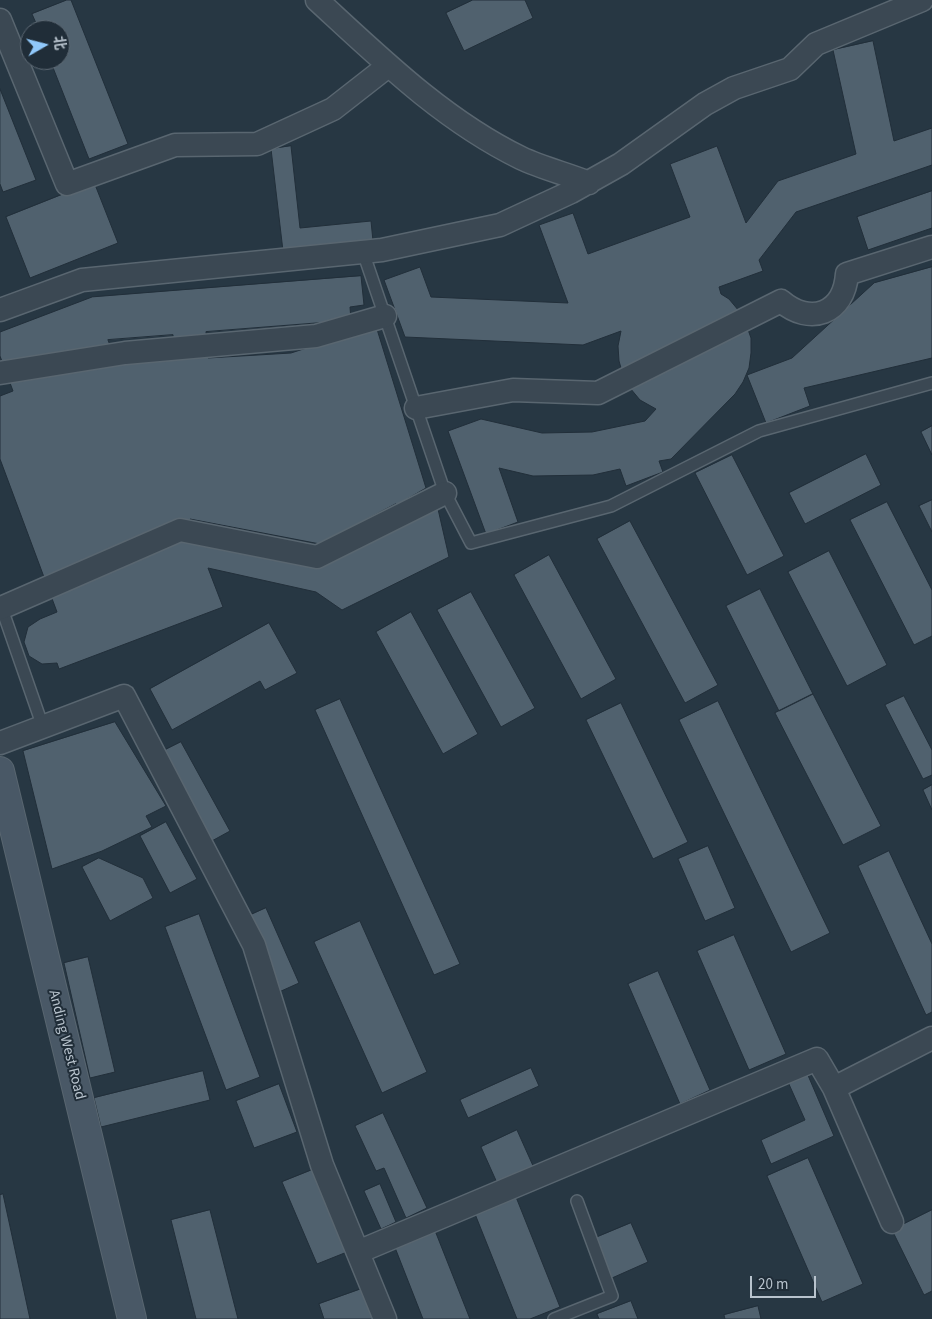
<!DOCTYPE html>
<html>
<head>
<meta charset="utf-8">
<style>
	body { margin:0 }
	#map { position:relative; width:932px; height:1319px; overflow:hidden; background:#273743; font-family:"Source Sans 3","Noto Sans SC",sans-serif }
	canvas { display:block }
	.north { position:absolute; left:20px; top:20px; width:50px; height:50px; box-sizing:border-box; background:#202d38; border:1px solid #5d6974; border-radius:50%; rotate:82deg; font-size:14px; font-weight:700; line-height:20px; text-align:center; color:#b8c3cd }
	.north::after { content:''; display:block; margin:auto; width:18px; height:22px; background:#90c8fa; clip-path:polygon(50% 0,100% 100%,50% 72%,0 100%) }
	.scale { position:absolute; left:750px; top:1276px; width:66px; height:22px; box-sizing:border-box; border:2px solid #b8c3cd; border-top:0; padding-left:6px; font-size:15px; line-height:18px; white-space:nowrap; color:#b8c3cd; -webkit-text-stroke:4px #202d38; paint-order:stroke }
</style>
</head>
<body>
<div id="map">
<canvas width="932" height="1319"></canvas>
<div class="north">北</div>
<div class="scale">20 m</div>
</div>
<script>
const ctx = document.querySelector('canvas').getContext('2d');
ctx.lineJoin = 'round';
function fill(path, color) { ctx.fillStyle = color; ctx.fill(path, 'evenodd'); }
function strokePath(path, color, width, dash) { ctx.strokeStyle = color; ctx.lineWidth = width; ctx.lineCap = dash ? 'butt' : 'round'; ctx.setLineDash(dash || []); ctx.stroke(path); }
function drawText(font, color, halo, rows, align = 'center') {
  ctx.font = font + ' "Source Sans 3",sans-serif'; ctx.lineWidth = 4; ctx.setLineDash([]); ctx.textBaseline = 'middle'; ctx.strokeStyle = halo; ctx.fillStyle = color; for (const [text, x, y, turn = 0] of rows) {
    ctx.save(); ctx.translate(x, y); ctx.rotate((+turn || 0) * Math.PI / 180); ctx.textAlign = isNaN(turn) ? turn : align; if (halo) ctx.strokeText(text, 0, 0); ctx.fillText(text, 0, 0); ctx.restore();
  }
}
const building = new Path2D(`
	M 67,0 L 71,0 L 128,144 L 89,159 L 50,60 L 60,60 L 60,30 L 39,30 L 32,14 Z
	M 473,0 L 525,0 L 533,18 L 464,51 L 446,13 Z
	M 873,41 L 894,141 L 932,128 L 932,165 L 796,212 L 759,260 L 763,271 L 719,287 L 721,294 L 729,299 L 739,311 L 746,324 L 751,338 L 751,353 L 749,368 L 743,382 L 735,394 L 671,459 L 659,461 L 663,472 L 626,486 L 620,469 L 593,475 L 533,476 L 499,468 L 518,522 L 486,534 L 448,431 L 481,419 L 542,433 L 592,432 L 645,421 L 656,409 L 640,400 L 630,388 L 623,375 L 619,361 L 618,346 L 621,331 L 583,345 L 405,337 L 384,280 L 420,267 L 431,297 L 568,303 L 539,225 L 573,213 L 588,254 L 690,217 L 670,164 L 717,146 L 746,223 L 778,181 L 856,154 L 833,50 Z
	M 0,89 L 36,180 L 3,192 L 0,184 Z
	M 291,146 L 300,228 L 371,221 L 373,241 L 283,251 L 271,149 Z
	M 94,182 L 118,243 L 30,278 L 6,217 Z
	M 932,191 L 932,228 L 868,250 L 857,217 Z
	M 932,267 L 932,358 L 804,388 L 810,406 L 766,423 L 747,375 L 792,358 L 874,283 Z
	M 361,276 L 364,305 L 350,307 L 352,334 L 376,326 L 426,488 L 407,499 L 417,519 L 438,509 L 449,557 L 342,610 L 316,592 L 208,568 L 223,607 L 59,669 L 57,663 L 42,664 L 29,656 L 24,642 L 28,627 L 40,619 L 57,612 L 0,459 L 0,396 L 13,391 L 0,356 L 0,332 L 92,297 ZM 321,323 L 322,343 L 291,353 L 208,358 L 206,332 ZM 173,335 L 175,360 L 117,363 L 108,340 ZM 396,504 L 406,525 L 321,567 L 198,541 L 190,519 L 320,544 Z
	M 932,426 L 932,455 L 921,432 Z
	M 866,454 L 881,485 L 805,524 L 789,493 Z
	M 732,455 L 784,556 L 747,575 L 695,473 Z
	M 932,500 L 932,532 L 919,506 Z
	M 887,502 L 932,590 L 932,636 L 914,645 L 850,520 Z
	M 630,521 L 718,685 L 685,703 L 597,539 Z
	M 829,551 L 887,665 L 847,686 L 788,572 Z
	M 549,555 L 616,679 L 581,699 L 514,575 Z
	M 760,589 L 813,694 L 779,711 L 726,606 Z
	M 471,592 L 535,708 L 501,727 L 437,610 Z
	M 411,612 L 478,734 L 443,754 L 376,632 Z
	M 269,623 L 297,673 L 265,690 L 260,681 L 172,730 L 150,689 Z
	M 813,694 L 881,826 L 843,845 L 775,713 Z
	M 904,696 L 932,750 L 932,775 L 923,779 L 885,705 Z
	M 340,699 L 460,964 L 434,975 L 315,710 Z
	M 718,701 L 830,933 L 791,952 L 679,720 Z
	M 621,703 L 688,842 L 653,859 L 586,720 Z
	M 115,722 L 166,806 L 146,816 L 152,827 L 102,851 L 52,869 L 23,751 Z
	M 181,742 L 230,831 L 210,842 L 161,752 Z
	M 932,785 L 932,810 L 923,790 Z
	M 166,822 L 197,879 L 170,893 L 140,836 Z
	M 708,846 L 735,908 L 705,921 L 678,859 Z
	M 889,851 L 932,944 L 932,1012 L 926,1015 L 858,866 Z
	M 99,858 L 143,878 L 153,898 L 110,921 L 82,867 Z
	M 266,908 L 299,983 L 279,992 L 246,917 Z
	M 199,914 L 260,1077 L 226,1090 L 165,927 Z
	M 360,921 L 427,1072 L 382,1093 L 314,942 Z
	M 734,935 L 786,1054 L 749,1070 L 697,951 Z
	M 88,957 L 115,1072 L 90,1078 L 64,963 Z
	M 658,971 L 710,1090 L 680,1104 L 628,984 Z
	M 531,1068 L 539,1086 L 468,1118 L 460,1100 Z
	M 203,1071 L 210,1100 L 101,1127 L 94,1098 Z
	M 807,1073 L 834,1136 L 771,1164 L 761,1140 L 805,1120 L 788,1082 Z
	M 279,1084 L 297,1132 L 254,1148 L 236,1101 Z
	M 383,1113 L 427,1208 L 406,1218 L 384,1168 L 376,1171 L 355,1126 Z
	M 517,1130 L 534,1168 L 498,1185 L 481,1147 Z
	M 808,1158 L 863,1284 L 822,1302 L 767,1176 Z
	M 312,1170 L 347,1252 L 317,1264 L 282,1182 Z
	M 380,1184 L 396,1222 L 381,1229 L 364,1191 Z
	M 3,1194 L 30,1319 L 0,1319 L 0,1195 Z
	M 516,1197 L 560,1307 L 530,1319 L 517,1319 L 475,1214 Z
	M 210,1210 L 238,1319 L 196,1319 L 171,1220 Z
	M 932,1210 L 932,1291 L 924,1295 L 892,1230 Z
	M 631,1223 L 648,1262 L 612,1278 L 595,1238 Z
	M 434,1228 L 470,1319 L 423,1319 L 394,1245 Z
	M 364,1288 L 375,1319 L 324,1319 L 319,1304 Z
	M 631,1301 L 638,1319 L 599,1319 L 597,1314 Z
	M 758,1306 L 761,1319 L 725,1319 L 724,1315 Z`);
fill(building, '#50616e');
strokePath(building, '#222f3a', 1);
const lane = new Path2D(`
	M 363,252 L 445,493 L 471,543 L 611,506 L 759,431 L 932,383
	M 1,606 L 43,727
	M 554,1319 L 612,1296 L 577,1201`);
const street = new Path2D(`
	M 317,0 C 380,58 443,120 521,158 C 542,168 567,174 589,183
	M 0,20 L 67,184 L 175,145 L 257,144 L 333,109 L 388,66
	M 0,310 L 82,280 L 382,250 L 500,225 L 571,192 L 621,164 L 705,104 L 734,88 L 790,69 L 816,44 L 922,0
	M 0,373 L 125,353 L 316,336 L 385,316
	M 416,408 L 513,390 L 598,393 L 781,301 C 810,326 844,314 847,274 L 932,247
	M 1,608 L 180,530 L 317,557 L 445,493
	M 0,743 L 124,696 L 254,945 L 322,1165 L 385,1319
	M 834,1088 L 932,1038
	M 358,1252 L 817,1059 L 834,1088 L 892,1222`);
const secondary = new Path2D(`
	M 0,771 L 132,1319`);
strokePath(lane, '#596670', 14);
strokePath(street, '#596670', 25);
strokePath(secondary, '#596670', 30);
strokePath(lane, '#3b4853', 11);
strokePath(street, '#3b4853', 22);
strokePath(secondary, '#495866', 28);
drawText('15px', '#b8c3cd', '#202d38', [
	["Anding West Road",66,1045,76]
]);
</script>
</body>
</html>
